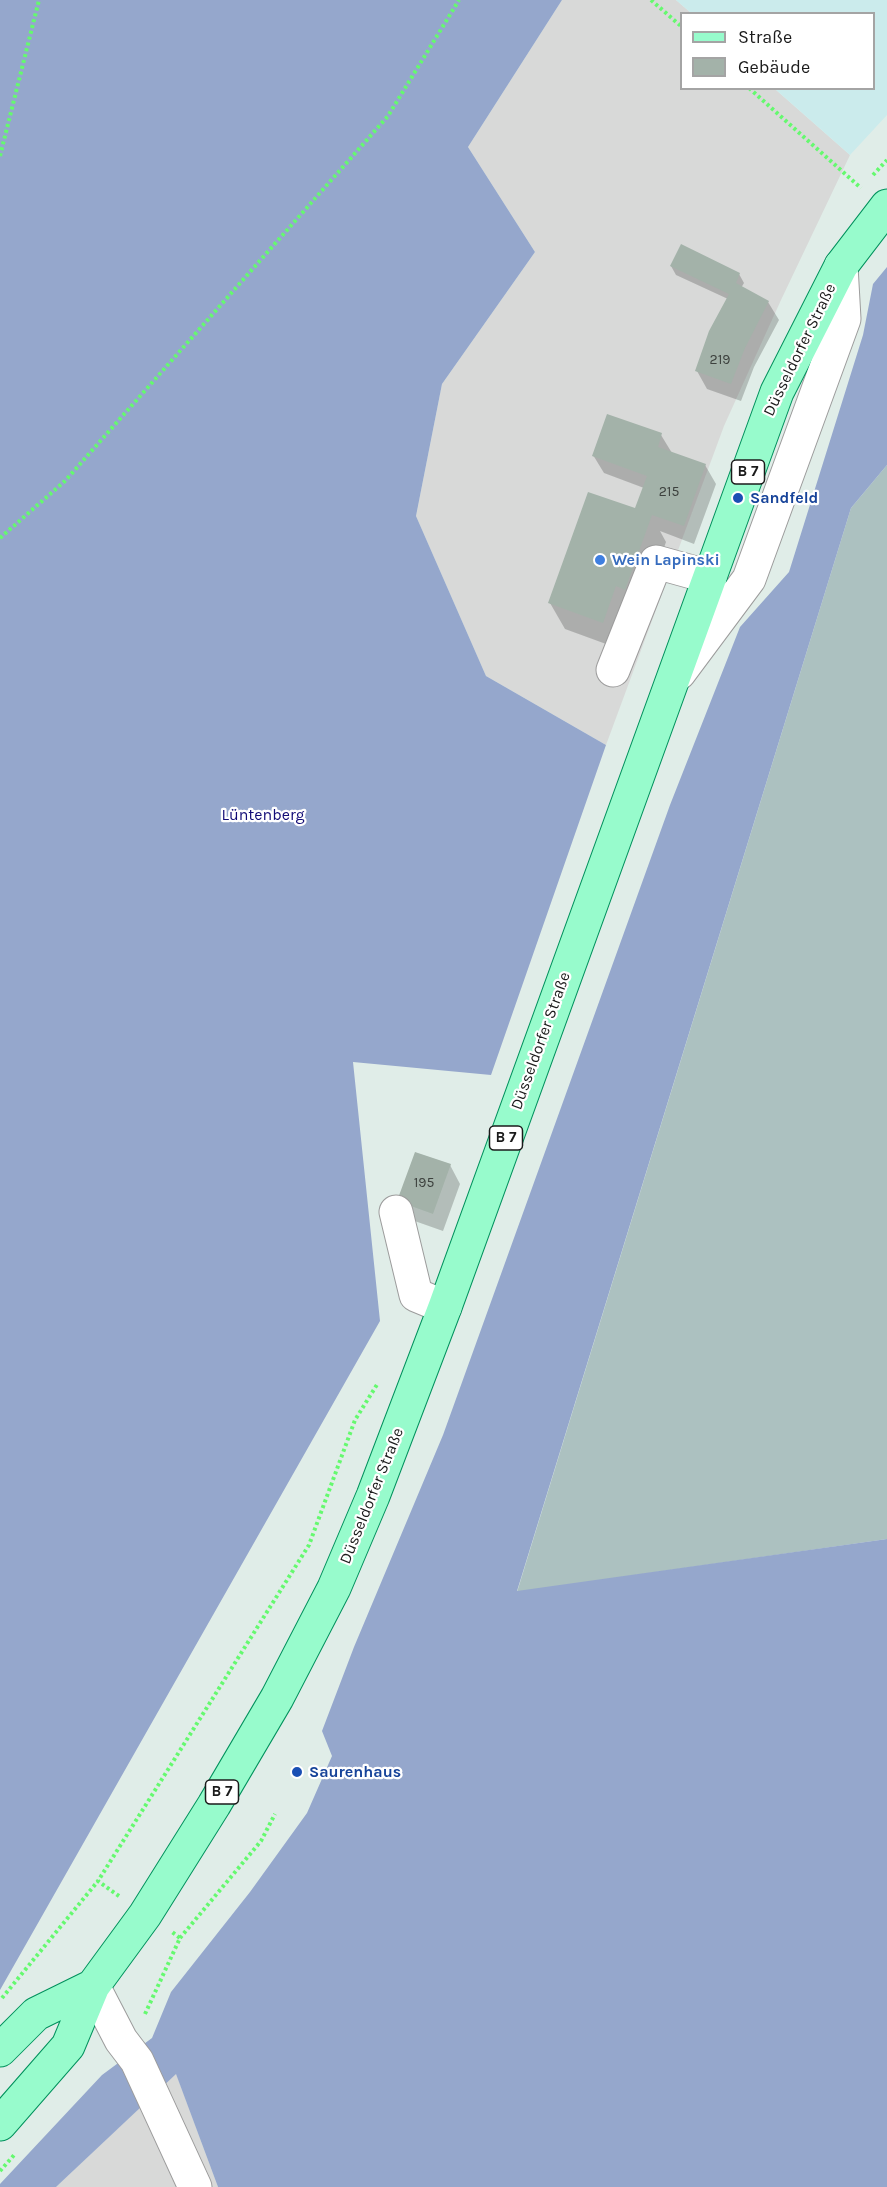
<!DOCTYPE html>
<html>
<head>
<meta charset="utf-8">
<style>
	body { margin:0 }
	#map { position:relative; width:887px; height:2187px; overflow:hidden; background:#e0ede8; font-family:Karla,sans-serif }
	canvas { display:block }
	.legend { position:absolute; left:680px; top:12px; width:195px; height:78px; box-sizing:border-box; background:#fff; border:2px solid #a4a4a4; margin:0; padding:8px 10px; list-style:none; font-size:18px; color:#1b1b1b }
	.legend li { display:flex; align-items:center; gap:12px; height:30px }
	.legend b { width:30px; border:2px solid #a4a4a4 }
</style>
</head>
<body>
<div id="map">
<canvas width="887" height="2187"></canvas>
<ul class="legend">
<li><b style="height:8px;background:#97fbcc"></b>Straße</li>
<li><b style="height:16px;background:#a3b2a9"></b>Gebäude</li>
</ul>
</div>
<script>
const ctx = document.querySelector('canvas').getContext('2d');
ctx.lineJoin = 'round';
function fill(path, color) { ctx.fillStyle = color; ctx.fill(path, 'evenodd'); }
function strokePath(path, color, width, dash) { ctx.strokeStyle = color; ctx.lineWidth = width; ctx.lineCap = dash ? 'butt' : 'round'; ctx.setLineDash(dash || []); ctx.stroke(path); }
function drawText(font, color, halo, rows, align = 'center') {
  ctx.font = font + ' Karla,sans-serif'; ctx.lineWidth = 4.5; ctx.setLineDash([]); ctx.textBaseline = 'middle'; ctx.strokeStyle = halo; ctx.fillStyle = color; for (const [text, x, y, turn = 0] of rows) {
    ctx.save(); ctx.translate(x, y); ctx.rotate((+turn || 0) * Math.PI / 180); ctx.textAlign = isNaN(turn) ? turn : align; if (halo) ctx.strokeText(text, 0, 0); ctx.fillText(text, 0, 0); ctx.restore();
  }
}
fill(new Path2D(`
	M 562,0 L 676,0 L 691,13 L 682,14 L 682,88 L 775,89 L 850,155 L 781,300 L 724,426 L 606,745 L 486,676 L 416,516 L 442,384 L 535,252 L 468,147 Z
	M 176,2073 L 218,2187 L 56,2187 Z`), '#d8d9d8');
fill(new Path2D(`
	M 887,465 L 887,1539 L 517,1592 L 851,508 Z`), '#acc1c0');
fill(new Path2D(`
	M 676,0 L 887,0 L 887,115 L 850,155 L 775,89 L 874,88 L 874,14 L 691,13 Z`), '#cbebec');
fill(new Path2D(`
	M 0,0 L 562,0 L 468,147 L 535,252 L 442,384 L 416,516 L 486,676 L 606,745 L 491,1075 L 353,1062 L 380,1321 L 0,1990 Z
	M 887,267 L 887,465 L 851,508 L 517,1591 L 887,1539 L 887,2187 L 218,2187 L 176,2074 L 56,2187 L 0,2187 L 0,2184 L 102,2075 L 152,2038 L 171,1992 L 250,1892 L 307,1813 L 332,1756 L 322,1731 L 354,1647 L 443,1435 L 670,805 L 740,627 L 789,572 L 863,335 L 873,284 Z`), '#95a7cc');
fill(new Path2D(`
	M 671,266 L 739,274 L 744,283 L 741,288 L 768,302 L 779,320 L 754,367 L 741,401 L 707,389 L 697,371 L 728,299 L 676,275 Z
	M 661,435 L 672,453 L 705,465 L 716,484 L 694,544 L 660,531 L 666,542 L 640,615 L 617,648 L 565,629 L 550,603 L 639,512 L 644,488 L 604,473 L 593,455 Z
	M 450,1165 L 460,1184 L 443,1231 L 409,1219 L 398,1201 Z`), '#0003');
fill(new Path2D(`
	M 681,244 L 740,273 L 736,283 L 769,301 L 745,348 L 731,384 L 695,371 L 709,331 L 729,294 L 670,266 Z
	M 607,414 L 662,433 L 658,447 L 706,464 L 684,526 L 652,515 L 625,590 L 616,586 L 603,623 L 548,603 L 588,492 L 635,508 L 647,476 L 592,456 Z
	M 415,1152 L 451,1164 L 433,1214 L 397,1201 Z`), '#a3b2a9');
const minor = new Path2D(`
	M 613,670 L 656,562 L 710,577
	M 679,673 L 749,579 L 844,319 L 841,266
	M 396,1212 L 416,1295 L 445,1307
	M 93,1986 L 121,2040 L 137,2061 L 195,2187`);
const major = new Path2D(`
	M 0,2050 L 36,2014 L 93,1986
	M 0,2124 L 68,2046 L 93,1986 L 145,1915 L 214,1805 L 277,1698 L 334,1588 L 373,1496 L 445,1307 L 777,392 L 841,266 L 887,206`);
strokePath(minor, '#9c9c9c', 35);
strokePath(major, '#01915c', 35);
strokePath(new Path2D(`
	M 651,0 L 682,27
	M 749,88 L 861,188
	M 0,156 L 39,0
	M 873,175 L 887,160
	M 0,538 L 65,481 L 388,116 L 459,0
	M 119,1896 L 98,1881 L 309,1545 L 355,1420 L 378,1383
	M 180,1938 L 261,1841 L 275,1814
	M 2,1998 L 98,1881
	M 145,2014 L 180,1938 L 172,1932
	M 0,2171 L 15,2154`), '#65f96f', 4, [3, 3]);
strokePath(minor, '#fff', 33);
strokePath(major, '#97fbcc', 33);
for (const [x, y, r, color] of [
	[738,498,6,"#1a4fb4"],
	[600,560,6,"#3f7fe0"],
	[297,1772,6,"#1a4fb4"]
]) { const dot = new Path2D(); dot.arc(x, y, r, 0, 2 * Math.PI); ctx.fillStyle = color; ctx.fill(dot); strokePath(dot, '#fff', 2); }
drawText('14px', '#3d413e', null, [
	["219",720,360],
	["215",669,492],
	["195",424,1183]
]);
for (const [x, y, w] of [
	[748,472,33],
	[506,1138,33],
	[222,1792,33]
]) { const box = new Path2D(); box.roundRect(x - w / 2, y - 12, w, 24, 4.5); ctx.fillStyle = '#fff'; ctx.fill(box); strokePath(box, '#1b1b1b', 1.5); }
drawText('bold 15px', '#1b1b1b', null, [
	["B 7",748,472],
	["B 7",506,1138],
	["B 7",222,1792]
]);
drawText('16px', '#1b1b1b', '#fff', [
	["Düsseldorfer Straße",800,350,-64],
	["Düsseldorfer Straße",541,1041,-70],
	["Düsseldorfer Straße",372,1496,-68]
]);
drawText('bold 16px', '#164399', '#fff', [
	["Sandfeld",750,498],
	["Saurenhaus",309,1772]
], 'left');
drawText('bold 16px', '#366cbe', '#fff', [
	["Wein Lapinski",612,560]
], 'left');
drawText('16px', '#110b76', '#fff', [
	["Lüntenberg",263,815]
]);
</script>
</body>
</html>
